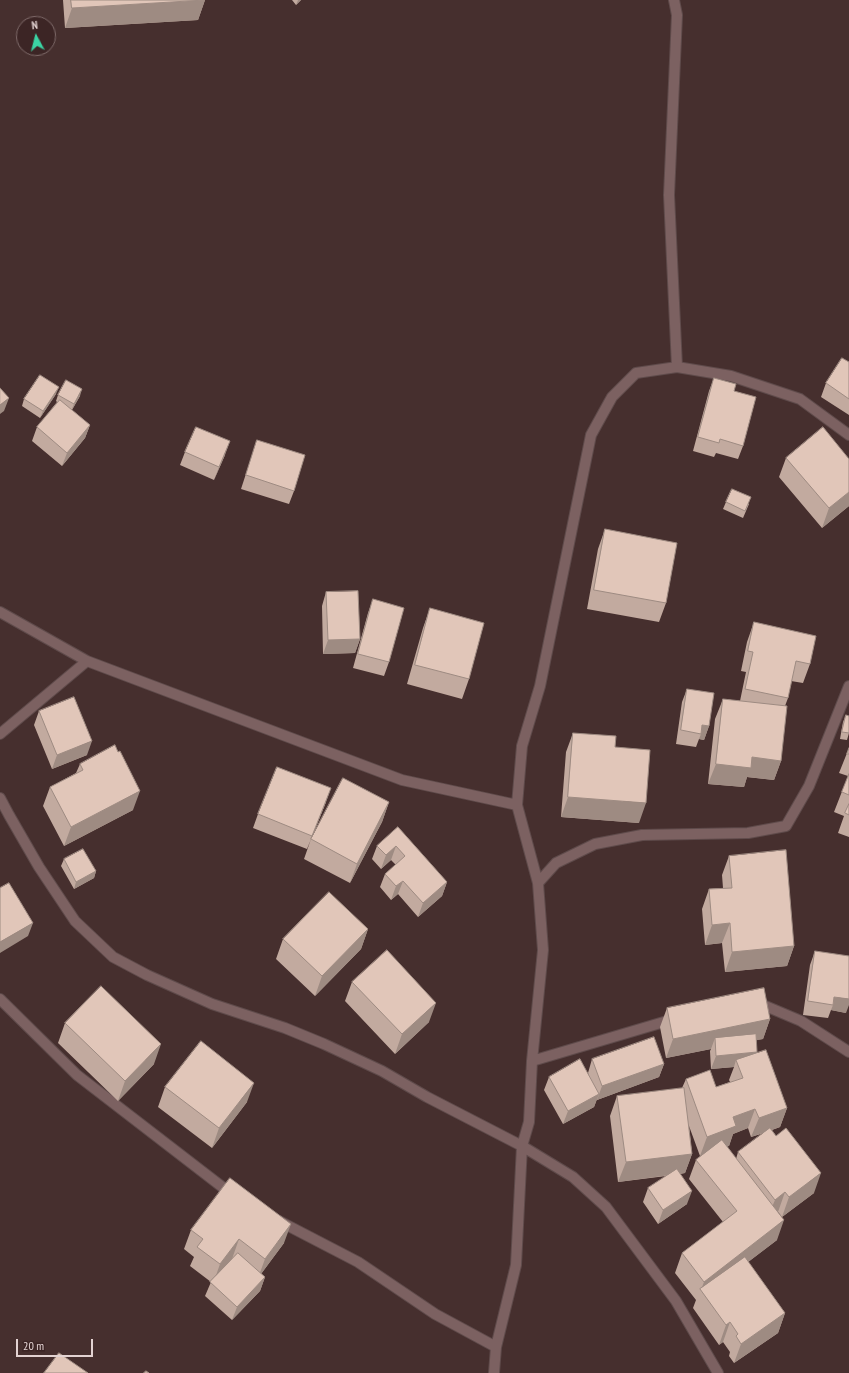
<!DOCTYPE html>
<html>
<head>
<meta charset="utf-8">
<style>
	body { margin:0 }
	#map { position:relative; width:849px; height:1373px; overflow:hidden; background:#462f2e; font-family:"PT Sans Narrow",sans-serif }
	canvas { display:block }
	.north { position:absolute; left:16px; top:16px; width:40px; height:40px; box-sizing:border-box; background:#3c2525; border:1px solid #7f6b6a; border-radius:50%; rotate:353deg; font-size:11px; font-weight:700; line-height:16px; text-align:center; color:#e3d3d2 }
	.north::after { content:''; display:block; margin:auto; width:14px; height:18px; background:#3bd4a4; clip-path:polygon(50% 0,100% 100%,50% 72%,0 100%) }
	.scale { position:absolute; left:16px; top:1339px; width:77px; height:18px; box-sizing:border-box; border:2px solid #e3d3d2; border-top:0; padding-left:5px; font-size:12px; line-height:14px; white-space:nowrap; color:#e3d3d2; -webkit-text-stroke:3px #3c2525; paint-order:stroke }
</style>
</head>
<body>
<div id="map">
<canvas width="849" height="1373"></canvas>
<div class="north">N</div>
<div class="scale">20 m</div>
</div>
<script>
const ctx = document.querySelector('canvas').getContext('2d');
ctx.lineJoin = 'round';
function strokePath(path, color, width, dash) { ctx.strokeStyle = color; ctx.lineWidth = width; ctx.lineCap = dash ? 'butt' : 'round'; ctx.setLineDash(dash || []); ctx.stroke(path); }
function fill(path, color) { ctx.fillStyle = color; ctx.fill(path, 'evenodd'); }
const street = new Path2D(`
	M 674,0 L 677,15 L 669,195 L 677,367
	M 0,612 L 87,661 L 402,780 L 517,805
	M 0,734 L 87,661
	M 0,798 L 9,815 L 39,867 L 75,921 L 113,957 L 147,975 L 212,1004 L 285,1028 L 324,1044 L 382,1071 L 427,1097 L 522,1146 L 573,1177 L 606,1207 L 676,1301 L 718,1373
	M 538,883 L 556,863 L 595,844 L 642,835 L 748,833 L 786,826 L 809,786 L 849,686
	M 0,999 L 77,1075 L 234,1196
	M 756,1002 L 801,1021 L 849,1052
	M 532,1061 L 674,1019
	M 279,1221 L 358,1262 L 435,1314 L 496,1347
	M 494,1373 L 496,1347 L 516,1265 L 522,1146 L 529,1122 L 532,1061 L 543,950 L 538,883 L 517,805 L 522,746 L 540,686 L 591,435 L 612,397 L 636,373 L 677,367 L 731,376 L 800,399 L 849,435`);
strokePath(street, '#5f4b4b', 12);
strokePath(street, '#7c6161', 10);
fill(new Path2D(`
	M 63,0 L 205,0 L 198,20 L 65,28 Z
	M 292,0 L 301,0 L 296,5 Z
	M 849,362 L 849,415 L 821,397 L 826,383 Z
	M 714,378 L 734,391 L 743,446 L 738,459 L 716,453 L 714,457 L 693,451 L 709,391 Z
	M 56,394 L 40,418 L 22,406 L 24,399 Z
	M 58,395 L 80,396 L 72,410 L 90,425 L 85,438 L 62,466 L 32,441 L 37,427 L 57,402 L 56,401 Z
	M 257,440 L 294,491 L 289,504 L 241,489 Z
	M 185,452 L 225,455 L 214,480 L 180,465 Z
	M 786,458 L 849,459 L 849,506 L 822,528 L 779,477 Z
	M 726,502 L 749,504 L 743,518 L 723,509 Z
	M 605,529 L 666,603 L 659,622 L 587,609 L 598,549 Z
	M 326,592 L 360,639 L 355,653 L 323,654 L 322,606 Z
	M 373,599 L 389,662 L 384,676 L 353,668 L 368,613 Z
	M 430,608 L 469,679 L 462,699 L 407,684 L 423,628 Z
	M 754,622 L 810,664 L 803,683 L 791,681 L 788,698 L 785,706 L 781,761 L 774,780 L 747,777 L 744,787 L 708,784 L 715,719 L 723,699 L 740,701 L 746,672 L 741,671 L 747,642 Z
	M 687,689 L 709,726 L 704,740 L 699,739 L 696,747 L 676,744 L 682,702 Z
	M 39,711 L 87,755 L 52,769 L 34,725 Z
	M 846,715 L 849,733 L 847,740 L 840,739 L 843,722 Z
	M 573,733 L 639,823 L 561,817 L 566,752 Z
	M 849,748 L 849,837 L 838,833 L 844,816 L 834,812 L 848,776 L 839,773 Z
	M 80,764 L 133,810 L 64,846 L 43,806 L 50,787 L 76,773 Z
	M 326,802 L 307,849 L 253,828 L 258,814 Z
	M 389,802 L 382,822 L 350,883 L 304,859 L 311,839 Z
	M 398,827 L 447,882 L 442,896 L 418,917 L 398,894 L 391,900 L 380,887 L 385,874 L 396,865 L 391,860 L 381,869 L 372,859 L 377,846 Z
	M 729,856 L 794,946 L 787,966 L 725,972 L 722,943 L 705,945 L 702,909 L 709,889 L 723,888 L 722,875 Z
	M 64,859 L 96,871 L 94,878 L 74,889 L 61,866 Z
	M 368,929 L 361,949 L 315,996 L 276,959 L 283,939 Z
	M 815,951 L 846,1013 L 831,1010 L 828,1018 L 803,1015 L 810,965 Z
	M 352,982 L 429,1022 L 395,1054 L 345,1001 Z
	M 667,1008 L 770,1019 L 763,1039 L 756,1040 L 757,1052 L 787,1108 L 780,1127 L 772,1130 L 814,1193 L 782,1217 L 778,1212 L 777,1240 L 748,1262 L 785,1313 L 778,1333 L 734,1363 L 729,1356 L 730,1352 L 723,1342 L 719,1345 L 693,1308 L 696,1300 L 675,1273 L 682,1253 L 723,1222 L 689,1179 L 696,1160 L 702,1155 L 700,1156 L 689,1126 L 692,1154 L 685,1173 L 680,1174 L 687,1204 L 658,1224 L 643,1202 L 648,1188 L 666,1176 L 618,1182 L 610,1116 L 617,1096 L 682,1088 L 686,1079 L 716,1087 L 730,1082 L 729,1080 L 734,1067 L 711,1069 L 710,1051 L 711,1049 L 666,1058 L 660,1027 ZM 748,1128 L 751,1137 L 764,1133 L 738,1152 L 736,1159 L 727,1146 L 729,1146 L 733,1134 Z
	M 65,1023 L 154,1064 L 118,1101 L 58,1043 Z
	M 592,1059 L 664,1064 L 659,1077 L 597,1100 L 597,1099 L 594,1107 L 563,1124 L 544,1090 L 549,1077 L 589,1076 L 588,1073 Z
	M 165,1087 L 247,1102 L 212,1148 L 158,1107 Z
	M 191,1230 L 284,1243 L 261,1274 L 265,1277 L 260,1291 L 232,1320 L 205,1296 L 211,1282 L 190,1266 L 194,1257 L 184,1249 Z`), '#c2aa9f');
fill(new Path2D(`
	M 205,0 L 198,20 L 65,28 L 72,8 Z
	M 298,0 L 301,0 L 296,5 Z
	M 59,387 L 56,394 L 40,418 L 43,411 Z
	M 82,389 L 80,396 L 71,411 L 74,404 Z
	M 9,398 L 4,411 L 0,414 L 0,405 Z
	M 90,425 L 85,438 L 62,466 L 67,453 Z
	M 230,441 L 225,455 L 214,480 L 219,467 Z
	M 849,492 L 849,506 L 822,528 L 829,508 Z
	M 360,639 L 355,653 L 323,654 L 328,640 Z
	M 702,725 L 709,726 L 704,740 L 699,739 L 701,734 Z
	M 92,741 L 87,755 L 52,769 L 57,755 Z
	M 752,757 L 781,761 L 774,780 L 747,777 L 744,787 L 708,784 L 716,764 Z
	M 331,788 L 326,802 L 307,849 L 312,836 Z
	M 140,791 L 133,810 L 64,846 L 71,827 Z
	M 568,797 L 646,803 L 639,823 L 561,817 Z
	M 389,802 L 382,822 L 350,883 L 357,864 Z
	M 396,846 L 391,860 L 381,869 L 386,855 Z
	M 96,871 L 94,878 L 74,889 L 76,882 Z
	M 403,881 L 398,894 L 391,900 L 396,886 Z
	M 447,882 L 442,896 L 418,917 L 423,903 Z
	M 33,923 L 28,936 L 0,953 L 0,942 Z
	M 730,923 L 722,943 L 705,945 L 712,925 Z
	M 368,929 L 361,949 L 315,996 L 322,976 Z
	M 794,946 L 787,966 L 725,972 L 732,952 Z
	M 834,997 L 849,999 L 849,1005 L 846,1013 L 831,1010 L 833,1005 Z
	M 436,1003 L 429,1022 L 395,1054 L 402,1034 Z
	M 770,1019 L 763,1039 L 716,1048 L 715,1038 L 711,1049 L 666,1058 L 673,1039 Z
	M 161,1044 L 154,1064 L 118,1101 L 125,1081 Z
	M 757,1052 L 752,1066 L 736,1060 L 734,1067 L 711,1069 L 716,1056 Z
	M 664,1064 L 659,1077 L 597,1100 L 602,1086 Z
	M 254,1083 L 247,1102 L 212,1148 L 219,1128 Z
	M 599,1094 L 594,1107 L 563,1124 L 568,1111 Z
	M 787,1108 L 780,1127 L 751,1137 L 759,1118 Z
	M 755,1109 L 748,1128 L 733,1134 L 729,1146 L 700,1156 L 707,1137 L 733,1117 Z
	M 692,1154 L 685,1173 L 618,1182 L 626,1162 Z
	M 821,1173 L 814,1193 L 782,1217 L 789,1197 Z
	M 692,1191 L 687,1204 L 658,1224 L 663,1210 Z
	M 785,1192 L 778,1212 L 767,1219 L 775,1200 Z
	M 784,1220 L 777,1240 L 705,1295 L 701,1290 L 704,1282 Z
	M 291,1224 L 284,1243 L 258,1278 L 265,1259 Z
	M 239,1239 L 232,1259 L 213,1284 L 220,1264 Z
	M 265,1277 L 260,1291 L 232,1320 L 237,1307 Z
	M 785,1313 L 778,1333 L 734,1363 L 741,1344 Z
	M 730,1322 L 723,1342 L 719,1345 L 726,1325 Z`), '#9e8b82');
const building = new Path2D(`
	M 71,0 L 205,0 L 72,8 Z
	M 842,358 L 849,362 L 849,399 L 826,383 Z
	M 40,375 L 59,387 L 43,411 L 24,399 Z
	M 714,378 L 736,384 L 734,391 L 756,397 L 743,446 L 720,439 L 719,443 L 698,437 Z
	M 66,380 L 82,389 L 74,404 L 58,395 Z
	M 0,388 L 9,398 L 0,405 Z
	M 60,400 L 90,425 L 67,453 L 37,427 Z
	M 196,427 L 230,441 L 219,467 L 185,452 Z
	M 823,427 L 849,459 L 849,492 L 829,508 L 786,458 Z
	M 257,440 L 305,455 L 294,491 L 246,475 Z
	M 732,489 L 751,497 L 745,511 L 726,502 Z
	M 605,529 L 677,543 L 666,603 L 594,590 Z
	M 358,591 L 360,639 L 328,640 L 326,592 Z
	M 373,599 L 404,608 L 389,662 L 358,654 Z
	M 430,608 L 484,623 L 469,679 L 415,665 Z
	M 754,622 L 816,636 L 810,664 L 796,661 L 788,698 L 745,689 L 753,652 L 748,651 Z
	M 687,689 L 714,693 L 709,726 L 702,725 L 701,734 L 681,730 Z
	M 74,697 L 92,741 L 57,755 L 39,711 Z
	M 723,699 L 787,706 L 781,761 L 752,757 L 751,768 L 716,764 Z
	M 846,715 L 849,716 L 849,733 L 842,732 Z
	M 573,733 L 616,736 L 615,747 L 650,750 L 646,803 L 568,797 Z
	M 115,745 L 118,752 L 120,751 L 140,791 L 71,827 L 50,787 L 83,770 L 80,764 Z
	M 849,748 L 849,754 L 847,754 Z
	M 277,767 L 331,788 L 312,836 L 258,814 Z
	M 849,774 L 849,795 L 842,792 Z
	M 343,778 L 389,802 L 357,864 L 311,839 Z
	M 849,804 L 849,815 L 845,813 Z
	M 398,827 L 447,882 L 423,903 L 403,881 L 396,886 L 385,874 L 405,856 L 396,846 L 386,855 L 377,846 Z
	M 83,849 L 96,871 L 76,882 L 64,859 Z
	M 786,850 L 794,946 L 732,952 L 730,923 L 712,925 L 709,889 L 732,888 L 729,856 Z
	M 9,883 L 33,923 L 0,942 L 0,888 Z
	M 329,892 L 368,929 L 322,976 L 283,939 Z
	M 387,950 L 436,1003 L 402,1034 L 352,982 Z
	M 815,951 L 849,956 L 849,999 L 834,997 L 833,1005 L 808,1001 Z
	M 101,986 L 161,1044 L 125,1081 L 65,1023 Z
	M 764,988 L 770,1019 L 673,1039 L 667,1008 Z
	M 756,1034 L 757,1052 L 716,1056 L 715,1038 Z
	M 654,1037 L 664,1064 L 602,1086 L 592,1059 Z
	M 201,1041 L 254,1083 L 219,1128 L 165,1087 Z
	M 766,1050 L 787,1108 L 759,1118 L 755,1109 L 733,1117 L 736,1126 L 707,1137 L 686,1079 L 710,1070 L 716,1087 L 743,1078 L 736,1060 Z
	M 580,1059 L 599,1094 L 568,1111 L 549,1077 Z
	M 684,1088 L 692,1154 L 626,1162 L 617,1096 Z
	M 770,1128 L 776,1136 L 786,1128 L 821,1173 L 789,1197 L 785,1192 L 775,1200 L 738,1152 Z
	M 722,1140 L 784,1220 L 704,1282 L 682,1253 L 737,1211 L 696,1160 Z
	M 677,1169 L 692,1191 L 663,1210 L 648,1188 Z
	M 230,1178 L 291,1224 L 265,1259 L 239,1239 L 220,1264 L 197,1247 L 203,1239 L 191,1230 Z
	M 238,1253 L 265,1277 L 237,1307 L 210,1282 Z
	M 745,1257 L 785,1313 L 741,1344 L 736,1336 L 738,1334 L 730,1322 L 726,1325 L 700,1289 Z
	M 59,1353 L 88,1373 L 44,1373 Z
	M 146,1371 L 149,1373 L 144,1373 Z`);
fill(building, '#e1c6b9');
strokePath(building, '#9e8b82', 1);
</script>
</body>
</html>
